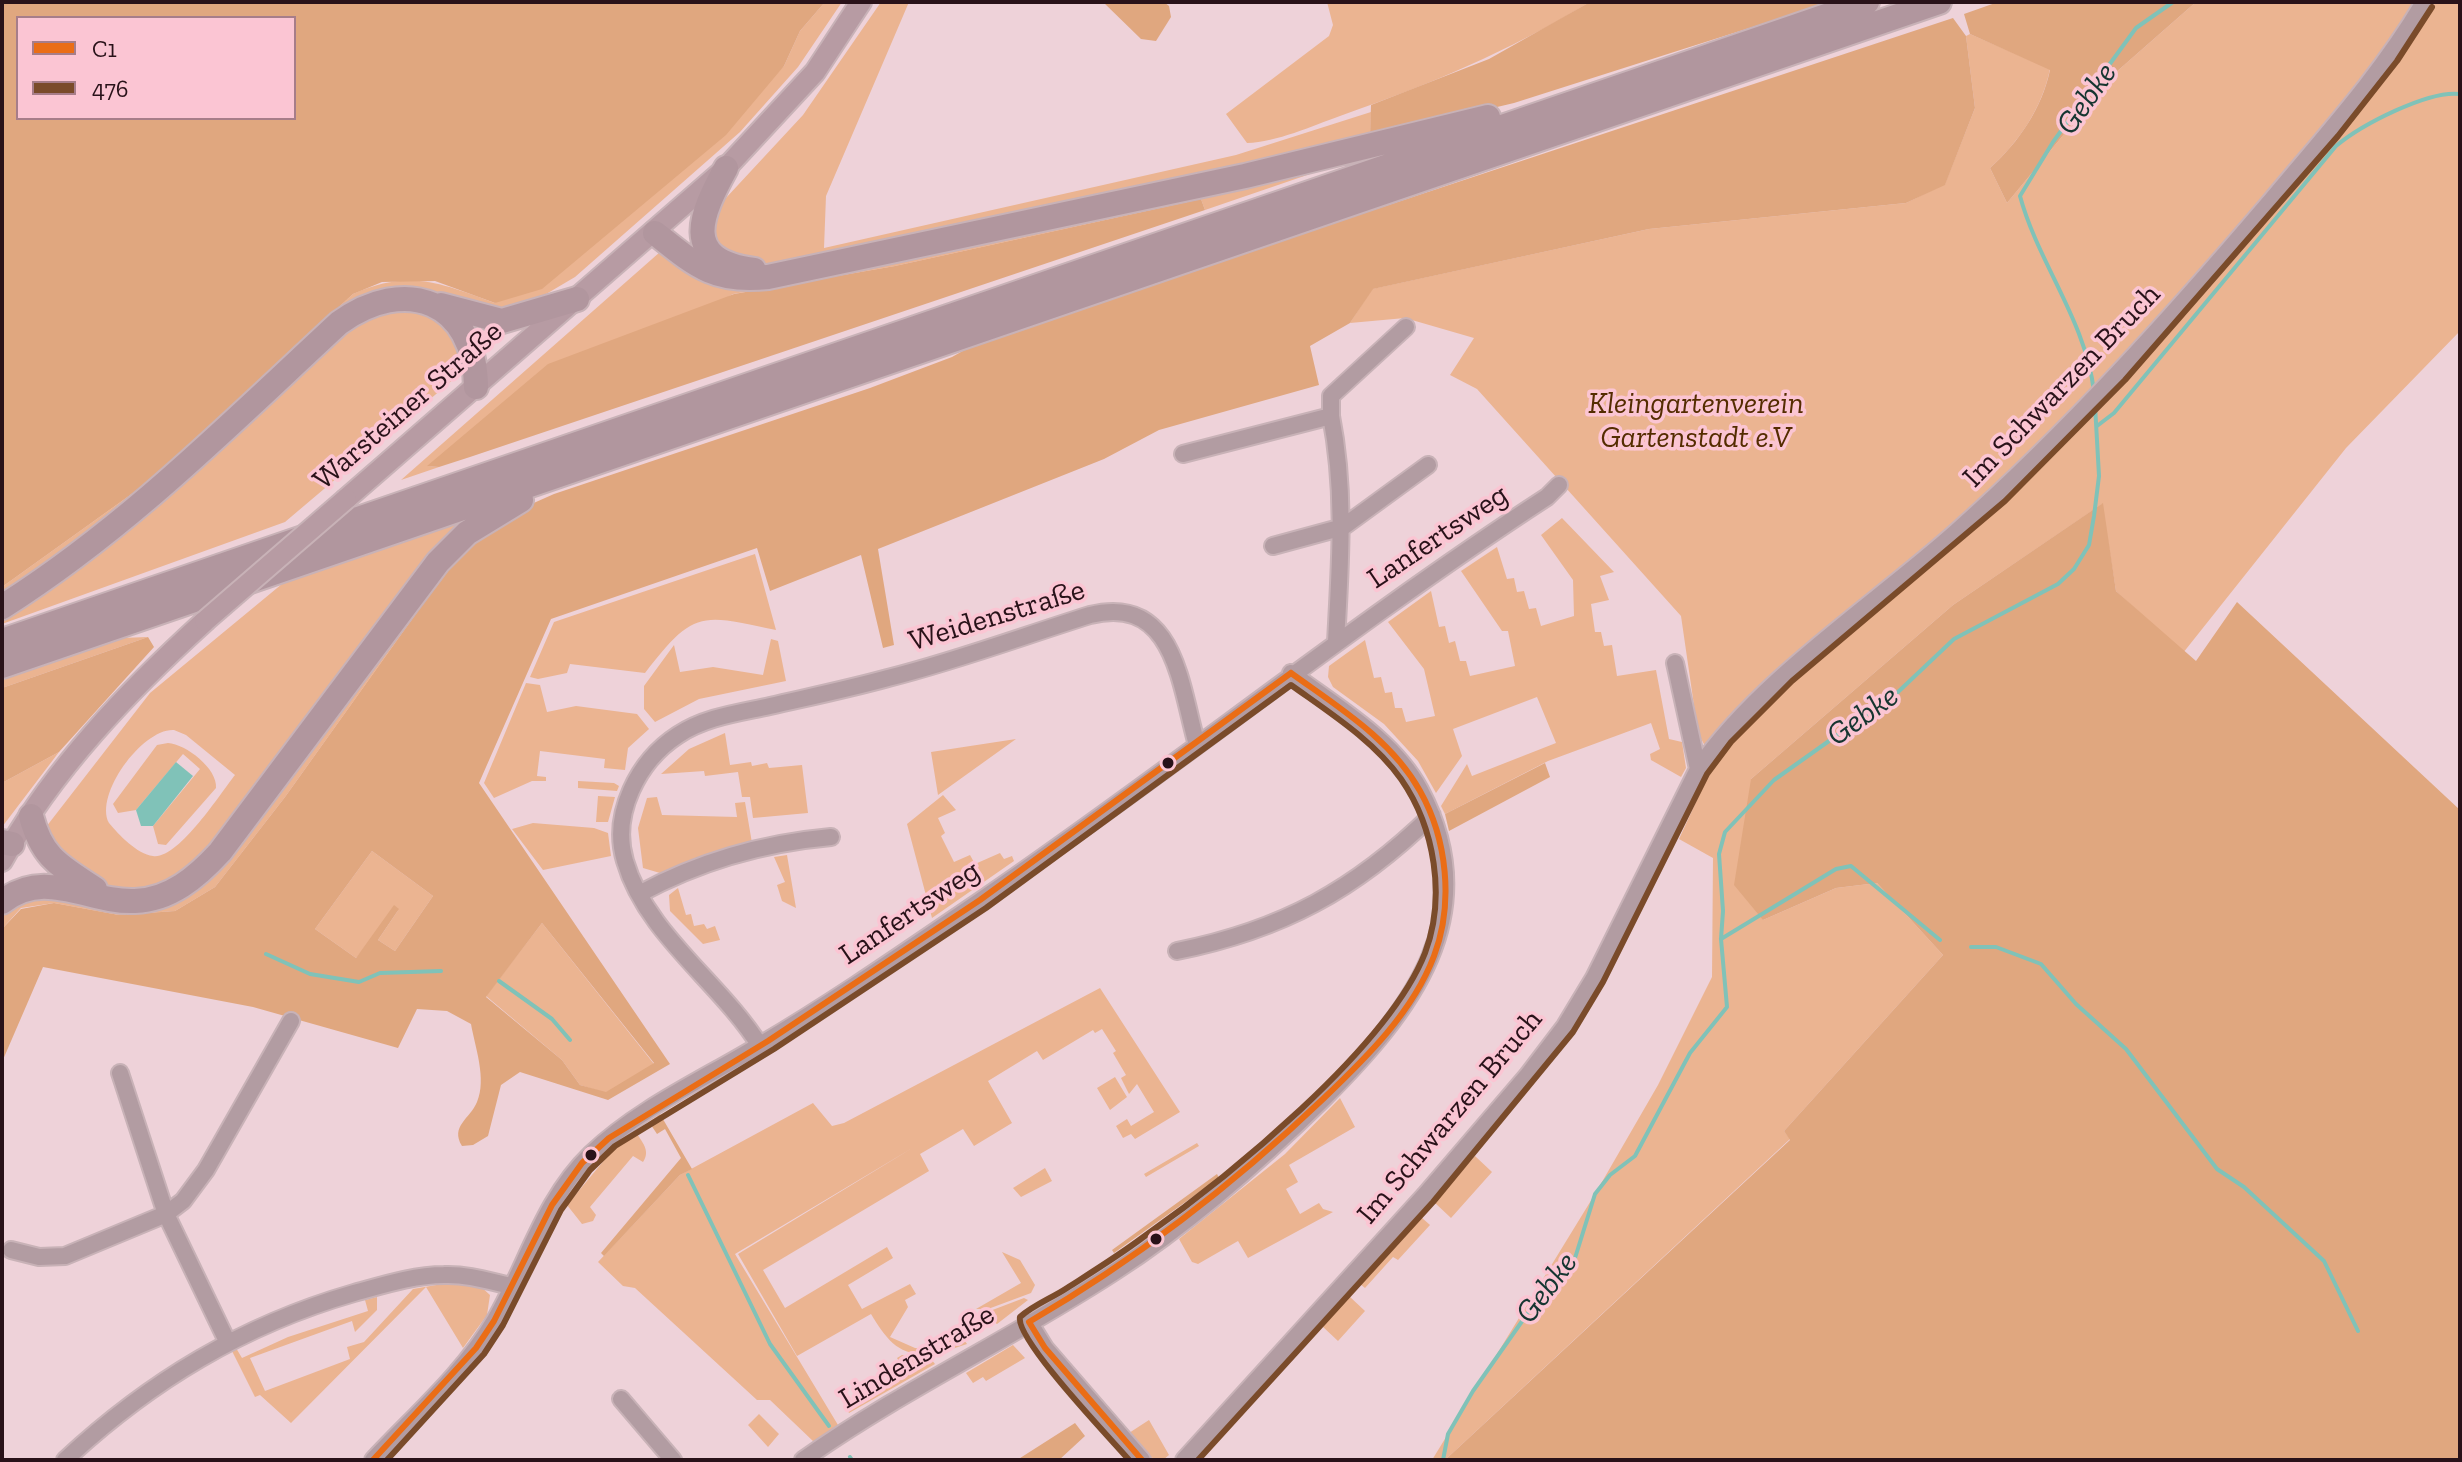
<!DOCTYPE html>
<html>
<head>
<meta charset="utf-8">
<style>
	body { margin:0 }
	#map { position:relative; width:2462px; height:1462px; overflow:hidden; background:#eed2d9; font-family:"Zilla Slab",serif }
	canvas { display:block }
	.frame { position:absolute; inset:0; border:4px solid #291219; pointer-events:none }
	.legend { position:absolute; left:16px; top:16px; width:280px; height:104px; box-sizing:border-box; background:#fbc5d3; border:2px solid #a77d89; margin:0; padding:10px 14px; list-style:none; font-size:24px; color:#291219 }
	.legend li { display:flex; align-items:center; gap:16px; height:40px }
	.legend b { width:40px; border:2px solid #a77d89 }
</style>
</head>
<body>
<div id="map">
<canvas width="2462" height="1462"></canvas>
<div class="frame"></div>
<ul class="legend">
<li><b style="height:10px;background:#ea6d16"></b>C1</li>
<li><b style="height:10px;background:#7a4b2a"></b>476</li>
</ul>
</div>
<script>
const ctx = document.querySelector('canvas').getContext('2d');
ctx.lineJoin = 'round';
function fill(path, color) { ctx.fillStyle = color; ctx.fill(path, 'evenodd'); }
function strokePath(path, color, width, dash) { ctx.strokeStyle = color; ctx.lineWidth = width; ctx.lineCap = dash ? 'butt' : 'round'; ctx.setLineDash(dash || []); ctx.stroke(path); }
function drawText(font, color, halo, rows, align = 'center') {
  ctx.font = font + ' "Zilla Slab",serif'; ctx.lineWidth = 7; ctx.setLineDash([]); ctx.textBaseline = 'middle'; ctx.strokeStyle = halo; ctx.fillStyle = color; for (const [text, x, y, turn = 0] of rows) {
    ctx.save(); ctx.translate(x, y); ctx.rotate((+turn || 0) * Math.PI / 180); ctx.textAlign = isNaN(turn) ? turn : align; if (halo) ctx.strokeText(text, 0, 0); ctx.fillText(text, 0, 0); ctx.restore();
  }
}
fill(new Path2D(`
	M 825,2 L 842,2 L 798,67 L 740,132 L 575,277 L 514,313 L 393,291 L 148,490 L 2,599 L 2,587 L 147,483 L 353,294 C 410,269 440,283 495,303 L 784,66 L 800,31 Z
	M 881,2 L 909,2 L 826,196 L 824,248 L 1236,155 L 1371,112 L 1370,137 L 822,261 C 771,265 753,275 713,239 L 712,213 L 803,115 Z
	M 1327,2 L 1590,2 C 1505,53 1433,83 1340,116 C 1312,126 1277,142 1247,143 L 1226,114 L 1329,36 L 1333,25 Z
	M 2196,2 L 2460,2 L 2460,331 L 2346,448 L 2183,653 L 2116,591 L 2102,504 L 1953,605 L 1751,779 L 1763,920 L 1836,888 L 1877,883 L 1943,955 L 1784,1131 L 1790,1139 L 1445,1460 L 1432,1460 L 1595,1194 L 1658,1085 L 1712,977 L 1713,858 L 1679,839 L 1714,763 L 1698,733 L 1681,616 L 1477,389 L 1450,375 L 1474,338 L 1405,318 L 1350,323 L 1372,289 L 1649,229 L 1906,203 L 1945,184 L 1975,108 L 1966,36 L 1970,34 L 2050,69 C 2042,108 2019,142 1990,168 L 2007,203 L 2114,74 Z
	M 1310,166 L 1313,173 L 1205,210 L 1201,199 L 895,266 L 733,294 L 428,466 L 439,467 L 401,480 L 660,252 L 668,251 L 709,280 Z
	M 415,303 L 450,325 L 468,367 L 285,522 L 2,624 L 2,615 L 348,325 Z
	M 477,514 L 266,781 L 185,875 L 141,892 L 114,890 L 95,880 L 49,843 L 46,827 L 150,693 L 288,579 ZM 174,730 L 186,735 L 235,775 C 220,794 178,860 153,856 C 137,854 119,835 109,823 C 94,794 143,728 174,730 Z
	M 1562,518 L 1614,572 L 1600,576 L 1609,600 L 1591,604 L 1595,632 L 1601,632 L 1604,646 L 1612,645 L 1617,676 L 1656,670 L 1669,739 L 1682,742 L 1686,768 L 1681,777 L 1651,760 L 1650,754 L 1660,749 L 1651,723 L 1548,761 L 1445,814 L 1441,806 L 1467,764 L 1472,776 L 1556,743 L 1537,697 L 1453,729 L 1462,756 L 1436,793 L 1418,761 L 1384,724 L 1333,687 L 1328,677 L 1329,666 L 1365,640 L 1374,678 L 1381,677 L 1385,693 L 1392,692 L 1395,708 L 1402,708 L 1406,722 L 1435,716 L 1424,669 L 1388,622 L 1431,591 L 1439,627 L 1445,626 L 1449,643 L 1455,641 L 1460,661 L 1466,661 L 1470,676 L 1515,666 L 1508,631 L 1502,631 L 1461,571 L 1497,547 L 1507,579 L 1514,578 L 1517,592 L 1524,591 L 1529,609 L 1536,608 L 1541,626 L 1574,616 L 1573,580 L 1541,535 Z
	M 460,552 L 285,797 L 215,887 L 175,911 L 119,915 L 54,903 L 21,908 L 2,929 L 2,915 L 20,899 L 178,897 Z
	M 755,554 L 776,630 C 701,614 694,609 645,673 L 570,664 L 567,673 L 538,679 L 530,677 L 554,622 Z
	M 148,637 L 2,688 L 2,680 L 121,638 Z
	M 771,639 L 778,641 L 786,681 L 699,699 L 655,722 L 644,709 L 644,686 L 674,645 L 680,672 L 713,667 L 763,675 Z
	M 526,683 L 540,685 L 547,712 L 576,706 L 637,714 L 649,729 L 628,748 L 625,770 L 604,768 L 605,759 L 540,751 L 537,776 L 546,777 L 546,781 L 532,781 L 494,798 L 484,783 Z
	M 725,733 L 730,765 L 751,762 L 752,766 L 767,763 L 769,768 L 802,765 L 808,813 L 753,818 L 750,797 L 742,797 L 738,772 L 705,776 L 704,771 L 661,774 L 689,749 Z
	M 1016,739 L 938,795 L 931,752 Z
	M 168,743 C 186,744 218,769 216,788 L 166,845 L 158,844 L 153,826 L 200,769 L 183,754 L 136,810 L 118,813 L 113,804 L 157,745 Z
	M 59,752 L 2,827 L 2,783 Z
	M 578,781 L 614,783 L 619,786 L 617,791 L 578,788 Z
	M 943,795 L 956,810 L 938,818 L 945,833 L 941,836 L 954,862 L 970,855 L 975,864 L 1000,853 L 1004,859 L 1012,856 L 1014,861 L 932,918 L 907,824 Z
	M 598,796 L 615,797 L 608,822 L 596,822 Z
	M 657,797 L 662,815 L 737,817 L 735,803 L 745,802 L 752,843 L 660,873 L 643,868 L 638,828 L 647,798 Z
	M 533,823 L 594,828 L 608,833 L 611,856 L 543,870 L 512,829 Z
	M 372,851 L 433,896 L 395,951 L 378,940 L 399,909 L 356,958 L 315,929 Z
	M 787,855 L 796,908 L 782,901 L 777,885 L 785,882 L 774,857 Z
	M 678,888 L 686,915 L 691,914 L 694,926 L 704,924 L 707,929 L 715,926 L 720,940 L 703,944 L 670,911 L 669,895 Z
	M 542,923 L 654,1064 L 606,1093 L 580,1085 L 562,1060 L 486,996 Z
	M 1100,988 L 1180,1112 L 1135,1139 L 1131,1134 L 1123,1138 L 1116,1126 L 1127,1119 L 1131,1126 L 1154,1112 L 1137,1084 L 1129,1094 L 1121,1078 L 1126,1075 L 1113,1053 L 1116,1051 L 1102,1029 L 1095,1033 L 1093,1030 L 1043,1060 L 1037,1051 L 988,1081 L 1012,1123 L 974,1146 L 963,1129 L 920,1154 L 929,1171 L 763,1270 L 785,1308 L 887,1247 L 893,1258 L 848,1285 L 862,1309 L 910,1284 L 916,1294 L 905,1300 L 908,1307 L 890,1337 L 915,1348 L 937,1349 L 937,1353 C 901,1359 888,1342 871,1314 L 797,1356 L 738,1254 L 914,1147 L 735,1254 L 838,1425 L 814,1442 L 770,1400 L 757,1400 L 635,1288 L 623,1286 L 598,1262 L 680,1175 L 813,1103 L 832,1126 L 844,1123 Z
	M 1115,1077 L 1127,1097 L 1110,1110 L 1097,1088 Z
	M 1340,1098 L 1355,1127 L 1289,1165 L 1298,1182 L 1286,1189 L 1300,1214 L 1319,1203 L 1323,1209 L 1333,1212 L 1248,1258 L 1238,1241 L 1198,1264 L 1192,1262 L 1179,1239 L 1285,1154 Z
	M 637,1134 C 644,1144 650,1152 643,1162 L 633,1156 L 590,1207 L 596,1215 L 593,1221 L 582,1224 L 567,1205 L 611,1152 Z
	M 1197,1143 L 1199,1146 L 1146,1177 L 1144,1174 Z
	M 1475,1156 L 1492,1172 L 1451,1218 L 1434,1202 Z
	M 1045,1168 L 1052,1181 L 1021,1197 L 1013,1188 Z
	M 1421,1217 L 1430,1225 L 1398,1260 L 1393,1257 L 1365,1288 L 1360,1284 Z
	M 1002,1252 L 1020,1260 L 1035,1285 L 1031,1293 L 988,1309 L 976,1309 L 1021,1283 Z
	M 442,1284 L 479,1285 L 490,1295 L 487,1315 L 463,1348 L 426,1287 L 291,1423 L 260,1395 L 255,1397 L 231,1349 L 236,1348 L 242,1358 L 288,1337 L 368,1311 L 365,1300 L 377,1297 L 377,1310 L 355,1332 L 352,1321 L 250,1358 L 265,1391 L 350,1359 L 347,1347 L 364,1342 L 413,1289 Z
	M 1349,1296 L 1365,1311 L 1338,1341 L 1322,1326 Z
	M 1024,1298 L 1028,1300 L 997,1324 L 982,1314 Z
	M 959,1332 L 967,1344 L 943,1352 L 942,1339 Z
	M 1013,1345 L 1025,1358 L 986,1381 L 983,1377 L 973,1383 L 966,1373 Z
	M 902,1355 L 931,1359 L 935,1364 L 849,1413 L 848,1411 L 907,1375 L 897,1358 Z
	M 759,1414 L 779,1434 L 768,1447 L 748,1425 Z
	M 1149,1420 L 1169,1455 L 1163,1460 L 1148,1457 L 1129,1433 Z`), '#ebb491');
fill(new Path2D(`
	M 2,2 L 825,2 L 800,31 L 784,66 L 726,135 L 542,289 L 495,303 L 435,281 L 382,282 L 353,294 L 147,483 L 2,587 ZM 18,18 L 294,18 L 294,118 L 18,118 Z
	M 1103,2 L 1164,2 L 1169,6 L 1171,17 L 1156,41 L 1141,39 Z
	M 1590,2 L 1831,2 L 1514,103 L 1370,137 L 1371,105 L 1489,59 Z
	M 1998,2 L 2196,2 L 2114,74 L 2007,203 L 1990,168 C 2019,142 2042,108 2050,70 L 1970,34 L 1964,14 Z
	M 1953,18 L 1966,36 L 1975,108 L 1945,185 L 1906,203 L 1649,229 L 1373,289 L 1350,323 L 1310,346 L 1319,385 L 1159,430 L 1104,459 L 878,549 L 894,645 L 883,648 L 861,555 L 770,591 L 757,548 L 551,619 L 479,783 L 670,1064 L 608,1100 L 520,1072 L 501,1085 L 488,1136 L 473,1145 L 462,1146 C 450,1126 470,1119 477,1102 C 487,1079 475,1047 471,1024 L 447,1011 L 417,1009 L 398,1048 L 253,1007 L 43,967 L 2,1062 L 2,929 L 21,909 L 54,903 L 119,915 L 175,911 L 215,887 L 285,797 L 460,552 L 518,510 L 554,494 L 870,388 L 952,357 L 984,339 ZM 372,851 L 433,896 L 395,951 L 378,940 L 399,909 L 394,905 L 356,958 L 315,929 ZM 542,923 L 654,1063 L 606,1092 L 580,1085 L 562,1060 L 486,997 Z
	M 1201,199 L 1205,210 L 470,457 L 439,467 L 427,466 L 548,364 L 734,294 L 895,266 Z
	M 2103,503 L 2116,591 L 2196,661 L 2237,602 L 2460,810 L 2460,1460 L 1445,1460 L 1790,1140 L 1784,1131 L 1943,955 L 1877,883 L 1836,888 L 1763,920 L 1734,885 L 1751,779 L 1953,605 Z
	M 148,637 L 154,647 L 59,752 L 2,783 L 2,688 Z
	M 1545,763 L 1550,777 L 1449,831 L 1445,814 Z
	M 660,1114 L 692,1169 L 680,1175 L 604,1256 L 601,1253 L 681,1158 L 665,1129 L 657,1134 L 649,1122 Z
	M 1217,1174 L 1219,1178 L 1114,1253 L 1112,1250 Z
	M 1075,1423 L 1085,1436 L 1059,1460 L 1017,1460 Z`), '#e0a77f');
fill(new Path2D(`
	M 176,762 L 193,776 L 153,826 L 141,826 L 136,810 Z`), '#80c2b8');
strokePath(new Path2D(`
	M 2094,392 C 2086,321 2038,263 2020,196 L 2053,142 L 2136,28 L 2173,2
	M 2097,426 L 2114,413 L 2336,146 C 2361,125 2428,90 2460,94
	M 1721,939 L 1836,869 L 1851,866 L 1940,940
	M 1971,947 L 1996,947 L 2041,964 L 2076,1004 L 2126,1049 L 2217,1169 L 2244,1187 L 2324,1261 L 2358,1331
	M 266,954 L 310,974 L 359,982 L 380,973 L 441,971
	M 499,981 L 552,1019 L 570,1040
	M 688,1175 L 770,1344 L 829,1426
	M 850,1457 L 852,1460
	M 1443,1460 L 1448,1434 L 1473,1391 L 1537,1300 L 1575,1258 L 1595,1194 L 1610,1175 L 1635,1156 L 1690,1053 L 1727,1007 L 1721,939 L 1723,911 L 1719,854 L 1725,832 L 1774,780 L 1898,692 L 1954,639 L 2058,584 L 2074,569 L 2089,545 L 2094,516 L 2099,476 L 2095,405`), '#80c2b8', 4);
const minor = new Path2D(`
	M 1331,416 L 1331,396 L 1406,327
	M 1183,454 L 1331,416 C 1346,492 1340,566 1336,642
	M 1273,546 L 1343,527 L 1428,465
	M 1675,663 L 1698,769
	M 639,894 C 698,862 764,843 831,837
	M 1177,951 C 1282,930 1355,890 1432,815
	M 760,1046 C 720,982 646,934 625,861 C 611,814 638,761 678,735 C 705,717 738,713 770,706 C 809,697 848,689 888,678 C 956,661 1023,636 1090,615 C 1175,594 1180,685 1197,745
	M 120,1073 L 166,1214 L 227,1341
	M 11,1250 L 39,1257 L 65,1256 L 166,1214 L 183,1201 L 206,1170 L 291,1021
	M 1029,1322 L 1045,1348 L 1142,1460
	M 621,1399 L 673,1460
	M 65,1460 C 150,1381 243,1325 354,1293 C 383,1285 414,1275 444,1275 C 467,1274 489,1281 511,1286
	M 373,1460 C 414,1416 464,1373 495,1320 C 527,1265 544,1199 591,1154 C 639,1108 704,1079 760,1045 C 835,1001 908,950 980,901 C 1172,770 1352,624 1547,497 L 1559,485
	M 803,1460 C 902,1390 1013,1338 1114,1272 C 1191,1222 1259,1162 1324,1098 C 1410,1012 1487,915 1420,790 C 1393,739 1336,707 1291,673
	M 1184,1460 L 1425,1195 L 1527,1076 L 1565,1026 L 1594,978 L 1698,769 C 1760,679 1874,605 1956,532 C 2070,430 2170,319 2269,203 C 2323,138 2381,75 2424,2`);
const major = new Path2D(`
	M 346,499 L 726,168 L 815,72 L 861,2
	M 2,861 C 52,770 129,690 205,621`);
const highway = new Path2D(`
	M 726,168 C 701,214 679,260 754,270
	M 655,233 C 695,265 714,283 768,277 L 1245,176 L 1488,117
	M 441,305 L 502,321 L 577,299
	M 2,607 C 127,528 231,423 339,323 C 405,275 475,300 476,387
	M 2,641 L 1867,2
	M 2,666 L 1939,2
	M 31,816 C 42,858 60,866 95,889
	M 2,842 L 12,844
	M 2,902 C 45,867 88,903 135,901 C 170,900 197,877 220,852 L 438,562 L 467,533 L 521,500`);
strokePath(minor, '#c8b2b7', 20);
strokePath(major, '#c8b2b7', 24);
strokePath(highway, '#c8b2b7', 28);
strokePath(minor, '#b29ca2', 16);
strokePath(major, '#b79ba3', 20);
strokePath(highway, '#b1969e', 24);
const majorBridge = new Path2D(`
	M 205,621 L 346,499`);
strokePath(majorBridge, '#c8b2b7', 24, []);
strokePath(majorBridge, '#b79ba3', 20);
strokePath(new Path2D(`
	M 1029,1322 C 1137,1259 1233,1185 1323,1099 C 1366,1058 1413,1012 1434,956 C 1454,903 1447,839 1420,791 C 1391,739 1338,707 1291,673
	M 1029,1322 L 1045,1348 L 1142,1460
	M 373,1460 L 476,1348 L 494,1321 L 552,1205 L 582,1163 L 609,1138 L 768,1041 L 980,900 L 1291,673`), '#ea6d16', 6);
strokePath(new Path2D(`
	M 387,1460 L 484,1354 L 503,1325 L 561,1210 L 590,1170 L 615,1146 L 774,1049 L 986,908 L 1291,685 C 1330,713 1373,740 1401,779 C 1435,828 1446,897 1425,953 C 1388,1048 1226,1179 1142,1238 C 1118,1256 1092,1272 1067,1288 C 1052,1298 1033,1305 1020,1317 C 1015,1339 1110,1438 1129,1460
	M 1198,1460 L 1433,1202 L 1573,1032 L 1603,982 L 1707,774 L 1731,742 L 1792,681 L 2005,501 L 2125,380 L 2338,136 L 2397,61 L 2432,7`), '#7a4b2a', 6);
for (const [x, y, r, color] of [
	[1168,763,7,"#291219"],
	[591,1155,7,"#291219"],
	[1156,1239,7,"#291219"]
]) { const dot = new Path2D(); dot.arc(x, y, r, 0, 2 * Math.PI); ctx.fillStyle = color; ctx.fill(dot); strokePath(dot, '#fbc5d3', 3); }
drawText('30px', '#291219', '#fbc5d3', [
	["Im Schwarzen Bruch",2062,386,-46],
	["Warsteiner Straße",408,406,-41],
	["Lanfertsweg",1438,537,-34],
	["Weidenstraße",997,616,-17],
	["Lanfertsweg",910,913,-34],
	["Im Schwarzen Bruch",1450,1117,-50],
	["Lindenstraße",917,1357,-31]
]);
drawText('italic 30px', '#542c00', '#fbc5d3', [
	["Kleingartenverein",1696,404],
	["Gartenstadt e.V",1696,438]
]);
drawText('italic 32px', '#153530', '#fbc5d3', [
	["Gebke",2087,99,-55],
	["Gebke",1863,716,-36],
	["Gebke",1547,1288,-53]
]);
</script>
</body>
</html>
